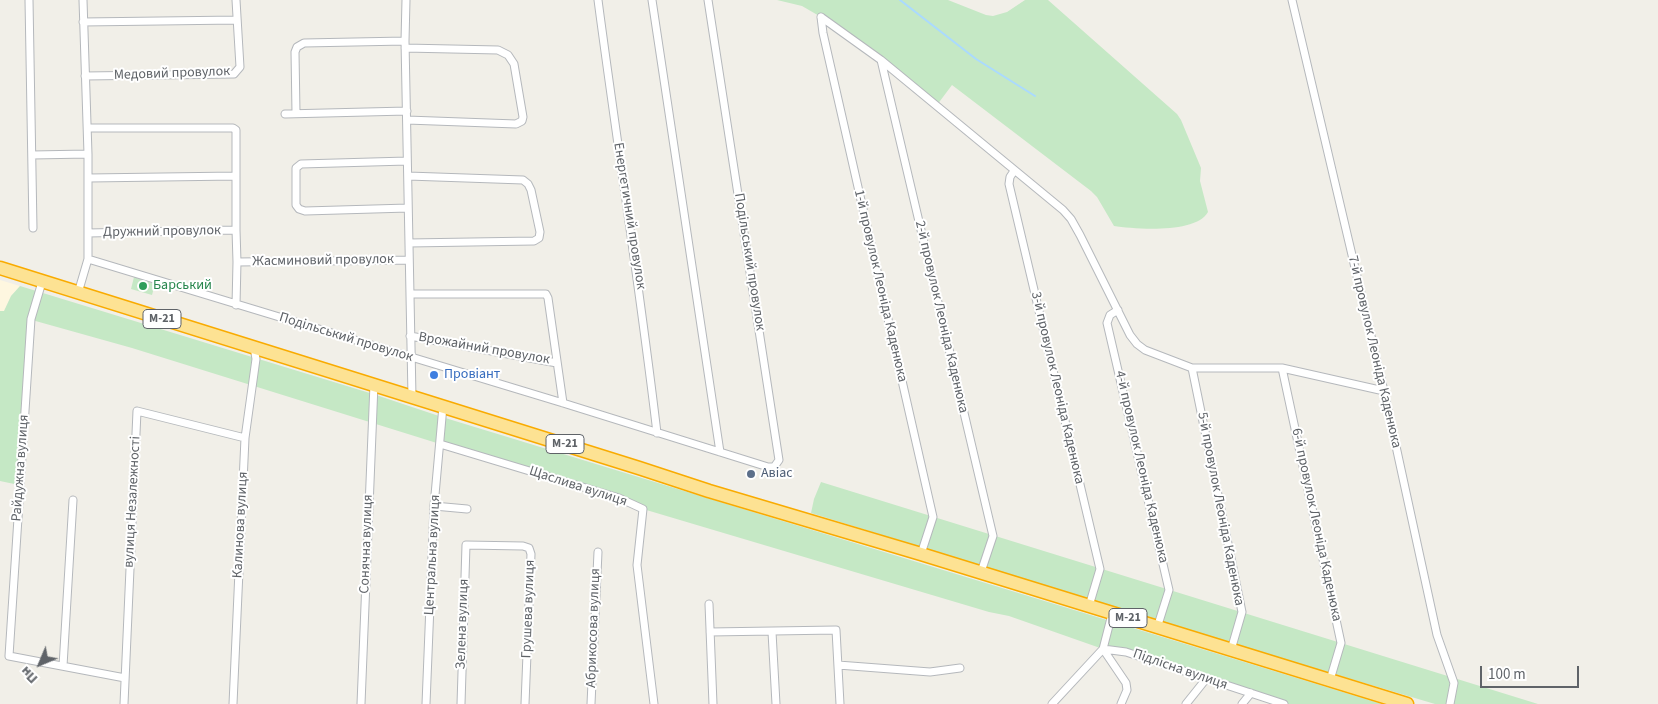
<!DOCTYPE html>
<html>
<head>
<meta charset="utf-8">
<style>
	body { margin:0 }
	#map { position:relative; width:1658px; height:704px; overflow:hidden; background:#f1efe8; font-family:"Source Sans 3",sans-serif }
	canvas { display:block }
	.north { position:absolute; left:15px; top:639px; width:50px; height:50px; -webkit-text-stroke:4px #fff; paint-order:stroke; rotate:225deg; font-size:14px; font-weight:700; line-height:20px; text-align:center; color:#5f6368 }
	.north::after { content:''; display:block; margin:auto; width:18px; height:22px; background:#5f6368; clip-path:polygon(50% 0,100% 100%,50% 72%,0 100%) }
	.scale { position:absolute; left:1480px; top:666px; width:99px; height:22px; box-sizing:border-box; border:2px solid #5f6368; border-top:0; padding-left:6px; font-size:15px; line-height:18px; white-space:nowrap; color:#5f6368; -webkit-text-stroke:4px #fff; paint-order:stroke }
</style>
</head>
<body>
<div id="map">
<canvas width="1658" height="704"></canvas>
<div class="north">Пн</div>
<div class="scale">100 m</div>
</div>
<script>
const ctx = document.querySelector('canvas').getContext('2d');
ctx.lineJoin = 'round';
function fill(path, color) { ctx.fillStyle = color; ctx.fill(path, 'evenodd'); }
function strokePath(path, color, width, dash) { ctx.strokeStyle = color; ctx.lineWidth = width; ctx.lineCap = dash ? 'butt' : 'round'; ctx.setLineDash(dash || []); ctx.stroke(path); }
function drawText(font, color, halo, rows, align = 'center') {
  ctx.font = font + ' "Source Sans 3",sans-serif'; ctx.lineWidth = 4; ctx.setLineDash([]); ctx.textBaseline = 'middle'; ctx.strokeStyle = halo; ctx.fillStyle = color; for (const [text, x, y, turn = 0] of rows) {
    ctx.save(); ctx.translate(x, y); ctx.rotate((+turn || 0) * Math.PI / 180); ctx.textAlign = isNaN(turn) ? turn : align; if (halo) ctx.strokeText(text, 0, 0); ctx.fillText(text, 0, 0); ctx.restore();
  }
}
fill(new Path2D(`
	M 0,280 L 20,286 L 11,296 L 4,312 L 0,311 Z`), '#fef7e0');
fill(new Path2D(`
	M 777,0 L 948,0 L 986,15 L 993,16 L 1007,12 L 1025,0 L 1048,0 L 1177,114 L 1181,120 L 1201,168 L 1200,181 L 1208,212 C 1196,234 1135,229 1114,226 L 1097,197 L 1091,191 L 952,85 L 937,105 L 821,17 L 802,6 Z
	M 134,277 L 155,284 L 152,295 L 131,289 Z
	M 20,286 L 373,394 L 442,417 L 1382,704 L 1284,704 L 1103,649 L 1009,616 L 989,612 L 643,509 L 440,444 L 132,348 L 32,320 L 19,485 L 0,481 L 0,311 L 4,311 L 11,296 Z
	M 821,482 L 1538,704 L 1435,704 L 1233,644 L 811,513 L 814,499 Z`), '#c5e8c5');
strokePath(new Path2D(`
	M 900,0 L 976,59 L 1035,96`), '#aadaff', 2);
const street = new Path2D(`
	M 29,0 L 33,228
	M 406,0 L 405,41 L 412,397
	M 598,0 C 617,144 640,288 657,433
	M 652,0 L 720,452
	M 1292,0 L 1384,391 L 1437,635 L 1454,683 L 1450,704
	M 821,17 L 881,60 L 1063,210 L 1071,219 L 1080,235 L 1130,335 L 1137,344 L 1145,350 L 1192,368 L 1282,368 L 1384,391
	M 821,17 L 823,33 L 933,517 L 921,554
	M 83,22 L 237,20
	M 405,48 L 498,50 L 508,55 L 514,64 L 523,117 L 522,121 L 516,124 L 407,120
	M 881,60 L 993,536 L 981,572
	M 85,76 L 234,74 L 240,67 L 236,0
	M 296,113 L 295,52 L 297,47 L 304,43 L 405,41
	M 285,114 L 407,111
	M 88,128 L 233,128 L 236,130 L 236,230 L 237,262 L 236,305
	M 32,155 L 88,154
	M 407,161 L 301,164 L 296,168 L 296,205 L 299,209 L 305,211 L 408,208
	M 1014,171 L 1010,177 L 1009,184 L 1100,569 L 1089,606
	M 408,176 L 523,180 L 528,184 L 531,190 L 540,232 L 539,238 L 534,241 L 409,243
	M 89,178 L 236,176
	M 88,233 L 236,230
	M 88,259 L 563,403 L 768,467 L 774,467 L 779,460 L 708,0
	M 237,262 L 409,260
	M 42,282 L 31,319 L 9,656 L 125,678
	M 78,293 L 88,259 L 88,154 L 83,0
	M 410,294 L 546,294 L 548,298 L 563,403
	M 1118,310 L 1110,315 L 1107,323 L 1169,590 L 1157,628
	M 410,336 L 557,363
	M 1192,368 L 1242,612 L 1231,650
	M 1282,368 L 1341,643 L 1330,680
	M 440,444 L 619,498 L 643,509 L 637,565 L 654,704
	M 434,506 L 467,509
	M 709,604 L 713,704
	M 710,632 L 836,630 L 840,704
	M 772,632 L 776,704
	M 1103,649 L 1126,652 L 1284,704
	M 1103,649 L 1126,683 L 1127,690 L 1121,704
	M 838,665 L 930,672 L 960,668
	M 63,666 L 73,500
	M 124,704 L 137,411 L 245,438
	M 233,704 L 245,438 L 256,359 L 254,347
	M 361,704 L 374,384
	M 426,704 L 434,506 L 443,406
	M 461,704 L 466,545 L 523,546 L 529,548 L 531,554 L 525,704
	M 591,704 L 598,552
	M 1052,704 L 1103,649 L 1112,614
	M 1186,704 L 1206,679
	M 1242,704 L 1251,693`);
const highway = new Path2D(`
	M 0,268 L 639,468 L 709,491 L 921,554 L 1407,704`);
strokePath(street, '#b5b8bc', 9);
strokePath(highway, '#f9ab00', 15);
strokePath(street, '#fff', 7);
strokePath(highway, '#fde293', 12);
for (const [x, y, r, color] of [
	[143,286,5,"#2e9e5b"],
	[434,375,5,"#3f7fe0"],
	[751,474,5,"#5c6f8a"]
]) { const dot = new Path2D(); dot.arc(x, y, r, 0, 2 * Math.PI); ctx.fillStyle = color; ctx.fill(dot); strokePath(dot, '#fff', 2); }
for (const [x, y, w] of [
	[162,319,38],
	[565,444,38],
	[1128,618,38]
]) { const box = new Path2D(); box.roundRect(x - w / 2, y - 9.5, w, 19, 4); ctx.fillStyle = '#fff'; ctx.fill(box); strokePath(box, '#5f6368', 1); }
drawText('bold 12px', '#5f6368', null, [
	["М-21",162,319],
	["М-21",565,444],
	["М-21",1128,618]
]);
drawText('14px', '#5f6368', '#fff', [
	["Медовий провулок",172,74,-2],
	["Енергетичний провулок",629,216,81],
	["Дружний провулок",162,232,-1],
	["Жасминовий провулок",323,261,-1],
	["Подільський провулок",749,262,81],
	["1-й провулок Леоніда Каденюка",880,286,77],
	["2-й провулок Леоніда Каденюка",941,317,77],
	["Подільський провулок",346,338,17],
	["Врожайний провулок",484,349,10],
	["7-й провулок Леоніда Каденюка",1374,352,77],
	["3-й провулок Леоніда Каденюка",1057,388,77],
	["4-й провулок Леоніда Каденюка",1141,467,77],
	["Райдужна вулиця",21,468,-86],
	["Щаслива вулиця",578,487,18],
	["вулиця Незалежності",133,502,-87],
	["5-й провулок Леоніда Каденюка",1220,509,79],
	["Калинова вулиця",241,525,-87],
	["6-й провулок Леоніда Каденюка",1316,525,78],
	["Сонячна вулиця",367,544,-88],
	["Центральна вулиця",433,555,-87],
	["Грушева вулиця",529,609,-88],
	["Зелена вулиця",463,624,-88],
	["Абрикосова вулиця",594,628,-88],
	["Підлісна вулиця",1180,670,19]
]);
drawText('14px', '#27864d', '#fff', [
	["Барський",153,286]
], 'left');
drawText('14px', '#366cbe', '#fff', [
	["Провіант",444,375]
], 'left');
drawText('14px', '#4e5e75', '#fff', [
	["Авіас",761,474]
], 'left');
</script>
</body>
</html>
